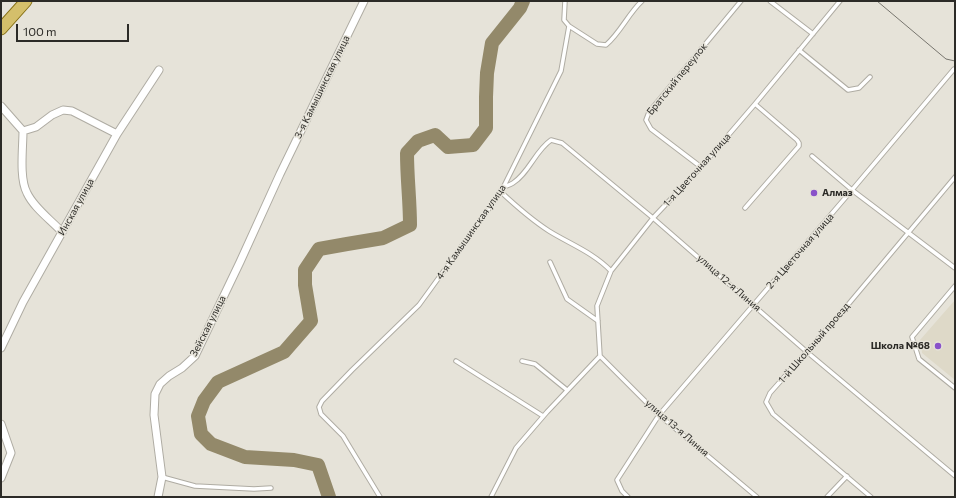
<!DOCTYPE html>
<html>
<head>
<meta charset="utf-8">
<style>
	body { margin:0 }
	#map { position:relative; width:956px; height:498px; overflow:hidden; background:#e6e3d9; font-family:Commissioner,sans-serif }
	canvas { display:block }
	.frame { position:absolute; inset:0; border:2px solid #2c2b27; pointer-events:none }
	.scale { position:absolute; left:16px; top:24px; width:113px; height:18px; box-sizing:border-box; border:2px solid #2c2b27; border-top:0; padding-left:5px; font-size:12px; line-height:14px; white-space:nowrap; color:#2c2b27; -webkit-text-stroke:3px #e6e3d9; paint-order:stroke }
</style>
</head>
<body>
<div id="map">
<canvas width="956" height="498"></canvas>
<div class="frame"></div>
<div class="scale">100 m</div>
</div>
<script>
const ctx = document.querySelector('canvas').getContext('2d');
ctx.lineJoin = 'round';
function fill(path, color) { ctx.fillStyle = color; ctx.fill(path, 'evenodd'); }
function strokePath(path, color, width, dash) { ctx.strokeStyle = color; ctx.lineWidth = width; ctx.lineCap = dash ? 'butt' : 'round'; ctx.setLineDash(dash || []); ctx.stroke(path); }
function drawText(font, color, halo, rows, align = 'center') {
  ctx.font = font + ' Commissioner,sans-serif'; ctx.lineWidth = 3; ctx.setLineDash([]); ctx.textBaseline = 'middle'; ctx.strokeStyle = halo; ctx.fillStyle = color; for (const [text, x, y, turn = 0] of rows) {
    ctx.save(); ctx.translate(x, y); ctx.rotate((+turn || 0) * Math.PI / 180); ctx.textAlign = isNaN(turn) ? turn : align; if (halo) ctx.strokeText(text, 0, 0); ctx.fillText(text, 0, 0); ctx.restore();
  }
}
fill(new Path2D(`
	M 955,300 L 955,380 L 922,353 L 920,340 Z`), '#ded9c8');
strokePath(new Path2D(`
	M 329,497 L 318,465 L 294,460 L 245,457 L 211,444 L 201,434 L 198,416 L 204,401 L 218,382 L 284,352 L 311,321 L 305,285 L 305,270 L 319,249 L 347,244 L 383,238 L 410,225 C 410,201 407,178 407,153 L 418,141 L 435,135 L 448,147 L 473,145 L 486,128 L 486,97 L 487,73 L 492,43 L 520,8 L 523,1`), '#93896a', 14);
const lane = new Path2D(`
	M 770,1 L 813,34
	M 569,26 L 597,44 L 606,45 C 621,32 628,14 642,1
	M 799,50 L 848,90 L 859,88 L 870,77
	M 812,156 L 852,190 L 955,268
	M 701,167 L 651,129 L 646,120 L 649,112 L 741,1
	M 504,187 C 506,186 510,185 513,183 C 529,173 535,151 551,140 L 562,143 L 653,218 L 807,352 L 955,476
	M 501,192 C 516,206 532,220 549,231 C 570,244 594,253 611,271
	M 745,208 L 799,146 L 799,143 L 797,140 L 755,104
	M 550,262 L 567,299 L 598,321
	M 955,286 L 912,337 L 919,359 L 955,388
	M 600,356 L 597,306 L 611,271 L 653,218 L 701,167 L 755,104 L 840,1
	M 600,356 L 659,415 L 757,497
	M 456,361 L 543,416
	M 522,361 L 535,364 L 567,390
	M 162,477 L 195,486 L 254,489 L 271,488
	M 380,497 L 343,436 L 321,414 L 319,407 L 322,401 L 352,370 L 419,305 L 501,192 L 561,71 L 569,26 L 564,20 L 565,1
	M 491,497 L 516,448 L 547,412 L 600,356
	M 628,497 L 622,491 L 617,480 L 659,415 L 852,190 L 954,69 L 955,69
	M 827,497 L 847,476
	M 871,497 L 773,414 L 766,402 L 770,393 L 841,313 L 955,177`);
const street = new Path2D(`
	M 1,106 L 23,131 C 23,148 19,178 27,193 C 34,208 51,220 62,232
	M 23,131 L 36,127 L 52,115 L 63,110 L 72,111 L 117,134
	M 1,348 L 23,302 L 117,134 L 159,70
	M 1,424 L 11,453 L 1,478
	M 158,497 L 162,477 L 154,415 L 155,394 L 160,384 L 169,376 L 182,368 L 195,356 L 240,262 L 280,174 L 364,1`);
const primary = new Path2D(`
	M 1,29 L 26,1`);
strokePath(lane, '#afaca3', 5.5);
strokePath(street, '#afaca3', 9);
strokePath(primary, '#867014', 13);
strokePath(lane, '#fff', 3.5);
strokePath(street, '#fff', 7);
strokePath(primary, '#d4bf6b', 11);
strokePath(new Path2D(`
	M 877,1 L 940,54 L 946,59 L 955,61`), '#77756e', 1);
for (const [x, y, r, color] of [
	[814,193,4,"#8952c9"],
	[938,346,4,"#8952c9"]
]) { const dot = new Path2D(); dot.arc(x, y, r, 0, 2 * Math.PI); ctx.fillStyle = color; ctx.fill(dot); strokePath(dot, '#e6e3d9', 1.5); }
drawText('10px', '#2c2b27', '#e6e3d9', [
	["Братский переулок",677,79,-51],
	["3-я Камышинская улица",322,87,-64],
	["1-я Цветочная улица",697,170,-48],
	["Инская улица",76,207,-61],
	["4-я Камышинская улица",471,232,-55],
	["2-я Цветочная улица",800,251,-49],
	["улица 12-я Линия",729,283,41],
	["Зейская улица",208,326,-63],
	["1-й Школьный проезд",814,343,-49],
	["улица 13-я Линия",677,428,41]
]);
drawText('bold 10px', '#2c2b27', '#e6e3d9', [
	["Алмаз",822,193],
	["Школа №68",930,346,"right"]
], 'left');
</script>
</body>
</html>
